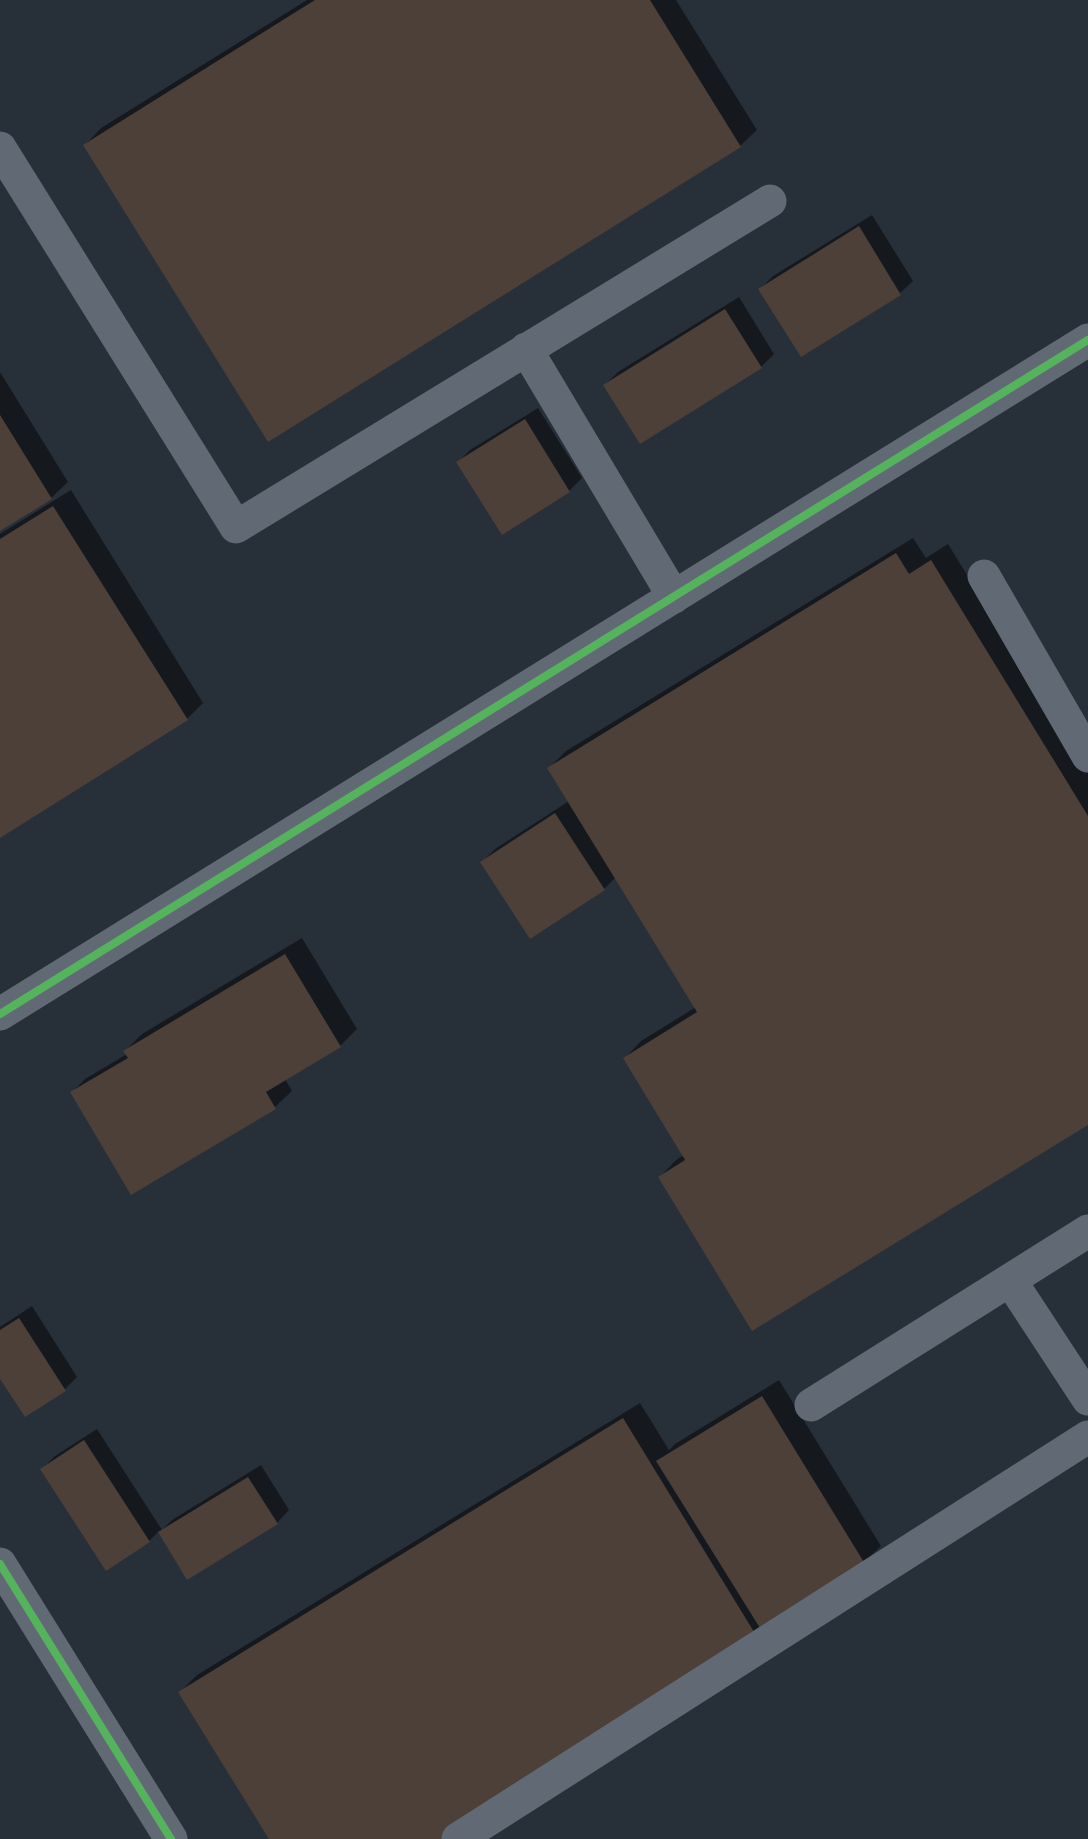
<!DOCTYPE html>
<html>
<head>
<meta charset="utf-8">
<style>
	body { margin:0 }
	canvas { display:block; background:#272f39 }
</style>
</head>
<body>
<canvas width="1088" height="1839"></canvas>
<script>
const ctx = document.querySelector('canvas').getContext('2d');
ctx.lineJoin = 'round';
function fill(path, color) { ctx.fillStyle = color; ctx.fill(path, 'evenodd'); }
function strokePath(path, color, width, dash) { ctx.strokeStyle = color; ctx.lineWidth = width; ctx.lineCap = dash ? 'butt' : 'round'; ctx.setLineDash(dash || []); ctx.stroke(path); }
fill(new Path2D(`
	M 307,0 L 676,0 L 757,130 L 740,146 L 85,145 L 101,128 Z
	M 872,215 L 913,281 L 900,293 L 802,355 L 760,289 L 773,276 Z
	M 739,297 L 774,354 L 761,367 L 605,385 L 618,372 Z
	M 0,372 L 68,482 L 51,498 L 0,530 Z
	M 538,408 L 582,478 L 569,491 L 458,462 L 470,450 Z
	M 71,490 L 203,703 L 187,719 L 0,836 L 0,534 Z
	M 913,538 L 926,558 L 948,544 L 1088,772 L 1088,1123 L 660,1177 L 676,1160 L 684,1155 L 625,1058 L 641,1041 L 696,1007 L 616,877 L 604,889 L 482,862 L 495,849 L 569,801 L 549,768 L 566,751 Z
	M 302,938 L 357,1029 L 340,1046 L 285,1079 L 292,1091 L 275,1107 L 72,1092 L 85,1079 L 127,1054 L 125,1051 L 142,1034 Z
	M 32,1306 L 77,1377 L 65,1389 L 0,1376 L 0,1327 Z
	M 779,1380 L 881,1546 L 864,1562 L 778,1627 L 271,1839 L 180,1692 L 197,1675 L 640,1403 L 669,1450 L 675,1444 Z
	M 97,1429 L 162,1530 L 172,1520 L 261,1465 L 289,1510 L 277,1523 L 187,1578 L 159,1531 L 149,1541 L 42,1469 L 55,1456 Z`), '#0007');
fill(new Path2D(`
	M 315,0 L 650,0 L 741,147 L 268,442 L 83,145 Z
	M 859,226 L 901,295 L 801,357 L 758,289 Z
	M 725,309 L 762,368 L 640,444 L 603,385 Z
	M 0,415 L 52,499 L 0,531 Z
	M 525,419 L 570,492 L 502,535 L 456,462 Z
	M 53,506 L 188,720 L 0,838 L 0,539 Z
	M 896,553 L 909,574 L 931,560 L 1088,816 L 1088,1125 L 752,1331 L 658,1177 L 685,1160 L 623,1058 L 697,1012 L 547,768 Z
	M 555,813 L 605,890 L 530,939 L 480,862 Z
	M 285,954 L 341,1047 L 266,1092 L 276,1109 L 131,1195 L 70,1092 L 128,1058 L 123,1051 Z
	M 19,1318 L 66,1391 L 25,1417 L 0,1379 L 0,1330 Z
	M 762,1396 L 865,1564 L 760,1628 L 656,1461 Z
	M 623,1418 L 762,1645 L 447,1839 L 269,1839 L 178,1692 Z
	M 84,1440 L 150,1542 L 106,1571 L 40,1469 Z
	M 248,1477 L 278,1524 L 187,1580 L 158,1532 Z`), '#4c4038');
strokePath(new Path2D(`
	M 0,148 L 236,527 L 770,201
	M 526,349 L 674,597
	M 984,576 L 1088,756
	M 0,1014 L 1088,340
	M 1010,1280 L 1088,1399
	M 811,1405 L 1088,1231
	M 0,1564 L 171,1839
	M 458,1839 L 1088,1437`), '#616a74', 33);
strokePath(new Path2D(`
	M 0,1014 L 1088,340
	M 0,1564 L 171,1839`), '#56b35d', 8);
</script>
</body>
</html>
